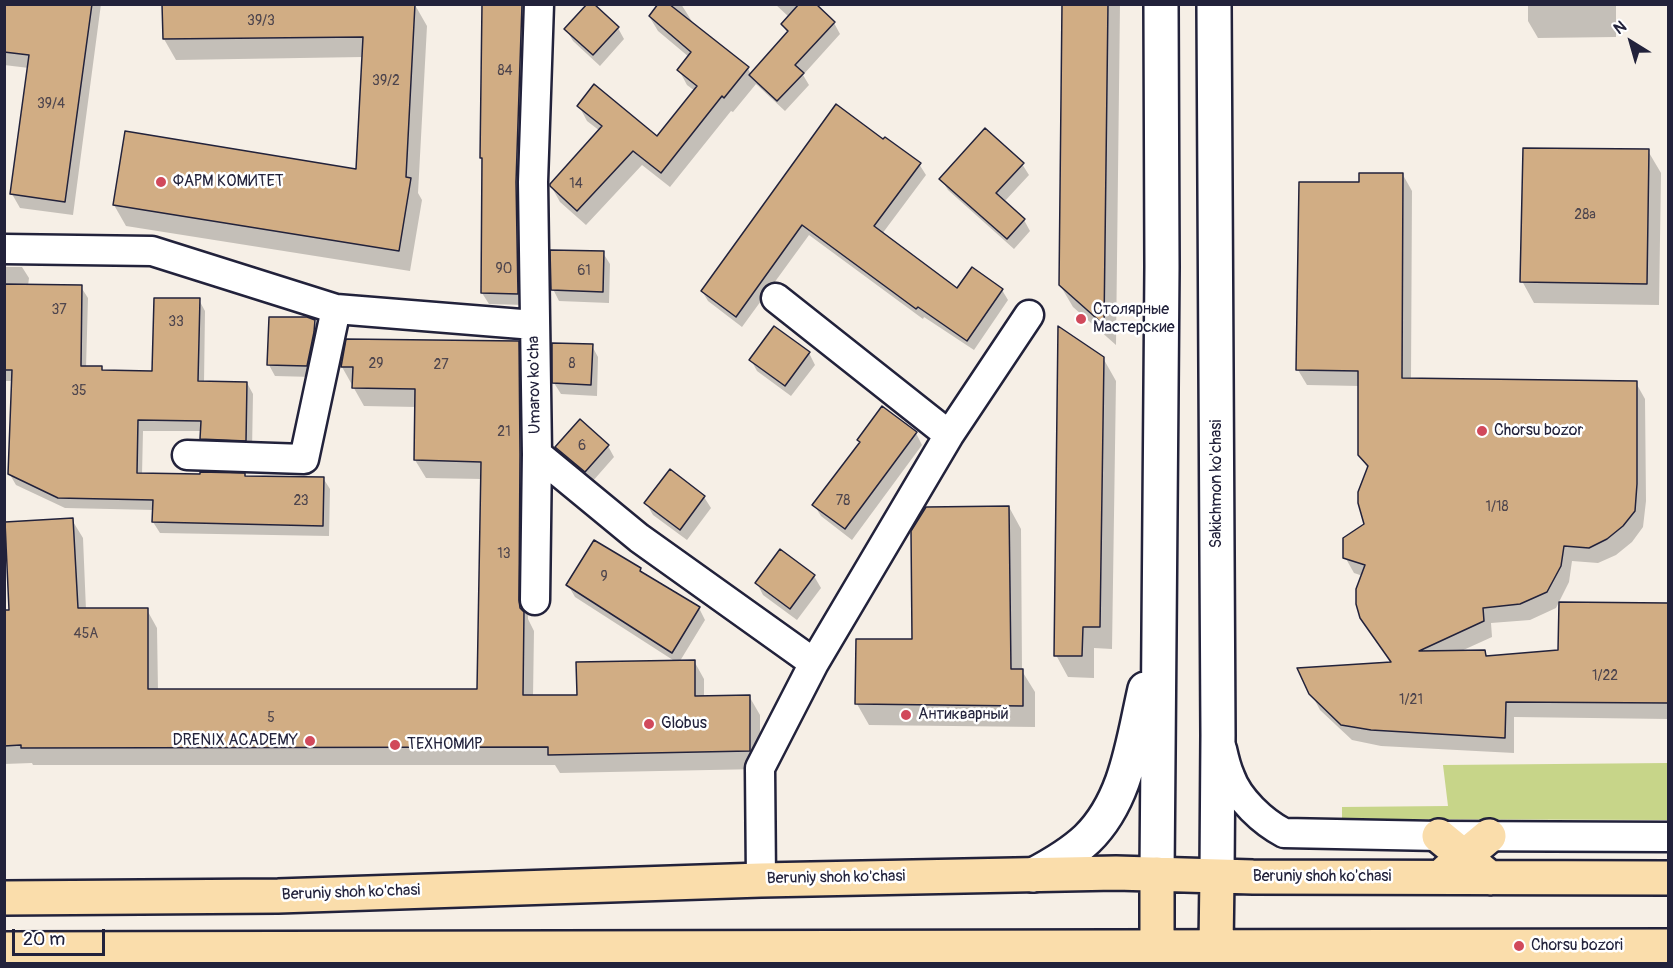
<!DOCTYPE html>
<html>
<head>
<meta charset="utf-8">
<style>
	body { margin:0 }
	#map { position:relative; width:1673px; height:968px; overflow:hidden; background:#f6efe6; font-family:Pangolin,sans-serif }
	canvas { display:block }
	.frame { position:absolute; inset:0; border:6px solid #22223b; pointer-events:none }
	.north { position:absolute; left:1601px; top:12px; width:60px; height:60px; -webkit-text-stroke:4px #fff; paint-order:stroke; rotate:323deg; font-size:16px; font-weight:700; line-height:24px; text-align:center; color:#22223b }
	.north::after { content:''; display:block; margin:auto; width:21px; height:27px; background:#22223b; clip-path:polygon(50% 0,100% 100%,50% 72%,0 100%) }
	.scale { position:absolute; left:12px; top:929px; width:93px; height:27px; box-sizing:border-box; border:3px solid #22223b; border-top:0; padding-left:8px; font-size:18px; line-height:21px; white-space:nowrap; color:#22223b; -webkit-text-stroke:4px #fff; paint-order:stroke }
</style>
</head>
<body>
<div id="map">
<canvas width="1673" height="968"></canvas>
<div class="frame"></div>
<div class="north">N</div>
<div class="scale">20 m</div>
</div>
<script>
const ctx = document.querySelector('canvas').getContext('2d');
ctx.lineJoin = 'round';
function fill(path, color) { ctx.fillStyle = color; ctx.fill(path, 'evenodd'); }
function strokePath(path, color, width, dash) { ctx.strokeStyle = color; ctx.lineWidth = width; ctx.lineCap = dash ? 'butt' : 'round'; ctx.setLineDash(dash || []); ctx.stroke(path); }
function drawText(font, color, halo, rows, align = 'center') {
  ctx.font = font + ' Pangolin,sans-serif'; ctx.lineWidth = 5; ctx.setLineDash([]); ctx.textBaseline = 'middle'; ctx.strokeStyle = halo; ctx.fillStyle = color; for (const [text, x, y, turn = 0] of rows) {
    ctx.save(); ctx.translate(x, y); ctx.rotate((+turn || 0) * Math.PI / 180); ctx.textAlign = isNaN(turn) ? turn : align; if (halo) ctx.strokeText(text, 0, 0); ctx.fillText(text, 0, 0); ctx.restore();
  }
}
fill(new Path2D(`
	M 1668,763 L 1668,820 L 1342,819 L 1342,807 L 1448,806 L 1443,765 Z`), '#c7d589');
fill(new Path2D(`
	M 4,4 L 101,4 L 73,215 L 20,208 L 12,194 L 29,68 L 4,65 Z
	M 484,4 L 534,4 L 524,305 L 489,304 L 482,293 L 484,161 L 481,158 Z
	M 659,4 L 681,4 L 693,23 L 692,25 L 748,68 L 751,75 L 788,34 L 782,24 L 789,17 L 775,4 L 814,4 L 834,23 L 840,34 L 803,75 L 809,85 L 785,111 L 756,84 L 733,112 L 731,111 L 670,187 L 642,165 L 586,225 L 560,202 L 551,186 L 600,131 L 587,121 L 579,106 L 658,138 L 695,91 L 687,85 L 679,70 L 689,57 L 658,31 L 649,16 Z
	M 1064,4 L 1120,4 L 1116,345 L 1073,307 L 1060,285 Z
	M 1528,4 L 1616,4 L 1616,37 L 1538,38 L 1528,21 Z
	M 415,5 L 427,26 L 418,193 L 422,200 L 410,271 L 126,226 L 114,205 L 358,171 L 363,57 L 176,60 L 164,39 Z
	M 618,28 L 624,39 L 600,66 L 573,41 L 566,29 Z
	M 884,141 L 919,164 L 926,175 L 882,234 L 958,290 L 1002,290 L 1008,300 L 974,350 L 924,317 L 923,319 L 809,235 L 742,327 L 708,301 L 702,291 Z
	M 1648,151 L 1661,173 L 1659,305 L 1534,303 L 1522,281 Z
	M 1022,164 L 1029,175 L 1004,202 L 1024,220 L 1030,231 L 1014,249 L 948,190 L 941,179 Z
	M 1403,175 L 1412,191 L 1411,379 L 1636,383 L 1645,399 L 1646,501 L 1643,527 L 1632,542 L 1616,555 L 1598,563 L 1572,561 L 1569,582 L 1556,608 L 1530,620 L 1491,623 L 1492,637 L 1459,652 L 1485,652 L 1488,657 L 1559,651 L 1560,603 L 1668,605 L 1668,719 L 1514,717 L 1514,753 L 1381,746 L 1352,740 L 1320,710 L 1311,693 L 1392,663 L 1361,618 L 1363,576 L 1354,573 L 1345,557 L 1366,525 L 1368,469 L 1360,455 L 1360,386 L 1307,385 L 1298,370 L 1360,183 Z
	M 603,253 L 610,264 L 609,303 L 559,301 L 553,289 Z
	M 4,267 L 22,267 L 29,278 L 28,286 L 81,287 L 88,298 L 86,368 L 101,368 L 103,372 L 153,373 L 199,300 L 205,311 L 204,383 L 247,383 L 253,394 L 252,451 L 208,450 L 202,439 L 202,431 L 143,431 L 142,475 L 323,478 L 330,489 L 329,536 L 160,533 L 153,522 L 154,510 L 65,508 L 16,485 L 9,473 L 13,381 L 4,381 Z
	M 314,321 L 320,332 L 313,377 L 275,376 L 269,365 Z
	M 518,342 L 528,360 L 530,473 L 528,619 L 534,631 L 533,697 L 578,696 L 676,662 L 575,597 L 568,585 L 640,569 L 644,575 L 699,608 L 705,620 L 680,661 L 694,661 L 704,679 L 704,697 L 749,696 L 760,715 L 760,769 L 560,773 L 555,765 L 33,765 L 32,763 L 4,764 L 4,612 L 11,612 L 72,520 L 83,538 L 86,610 L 147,610 L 157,628 L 158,691 L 478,691 L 482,479 L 426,478 L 415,460 L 416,407 L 364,406 L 342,367 Z
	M 592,346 L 598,357 L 597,396 L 561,394 L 554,383 Z
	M 809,353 L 815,365 L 791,396 L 757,371 L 751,360 Z
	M 1103,358 L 1116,381 L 1112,649 L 1094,648 L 1094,678 L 1068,677 L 1056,655 Z
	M 916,433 L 922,445 L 852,540 L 821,516 L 814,505 L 861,443 L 858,440 Z
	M 608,446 L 614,457 L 592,482 L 563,459 L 557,447 Z
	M 704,497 L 711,508 L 687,540 L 653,515 L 646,503 Z
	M 1009,507 L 1021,529 L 1022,671 L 1035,692 L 1035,727 L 869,725 L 857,704 L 914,641 Z
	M 814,576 L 821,588 L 797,620 L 763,595 L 757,583 Z`), '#0003');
const building = new Path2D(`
	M 4,4 L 92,4 L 65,202 L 10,194 L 29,55 L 4,52 Z
	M 162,4 L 415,4 L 406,177 L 411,178 L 399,251 L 113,205 L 125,131 L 356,169 L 363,37 L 163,39 Z
	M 482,4 L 522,4 L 516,182 L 518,294 L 481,293 L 482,158 L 480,158 Z
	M 587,4 L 594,4 L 619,27 L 593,55 L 564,29 Z
	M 658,4 L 669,4 L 749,67 L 724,98 L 722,96 L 661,173 L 633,151 L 577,211 L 550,186 L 550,184 L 602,126 L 577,106 L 594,84 L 657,136 L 697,86 L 677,70 L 691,52 L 649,16 Z
	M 799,4 L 816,4 L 835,22 L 795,65 L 804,73 L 777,101 L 749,75 L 788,31 L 781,24 Z
	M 1062,4 L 1108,4 L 1104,325 L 1059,285 Z
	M 836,104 L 883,139 L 885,137 L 921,163 L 874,226 L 957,288 L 972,267 L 1003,289 L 967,341 L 918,307 L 916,309 L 802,225 L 736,317 L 701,291 Z
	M 985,128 L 1024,163 L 996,193 L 1025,219 L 1007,239 L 939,179 Z
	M 1523,148 L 1649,149 L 1647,284 L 1520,282 Z
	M 1359,173 L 1403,173 L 1402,378 L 1637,381 L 1637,484 L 1635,511 L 1623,526 L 1607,539 L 1589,548 L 1564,546 L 1561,566 L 1547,592 L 1520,604 L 1483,608 L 1484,621 L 1419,651 L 1485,650 L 1486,656 L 1558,650 L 1559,602 L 1668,603 L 1668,703 L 1506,702 L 1505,738 L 1371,730 L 1341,725 L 1309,694 L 1297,668 L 1391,662 L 1360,618 L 1356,604 L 1356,589 L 1365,565 L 1343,558 L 1343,538 L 1364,524 L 1358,503 L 1358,492 L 1368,466 L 1358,455 L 1358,371 L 1296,370 L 1299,182 L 1359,182 Z
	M 550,250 L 604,251 L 603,292 L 551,290 Z
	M 4,284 L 82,285 L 81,366 L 102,366 L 102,370 L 152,371 L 154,298 L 200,298 L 198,381 L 247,382 L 246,441 L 200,439 L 201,421 L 138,420 L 137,473 L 200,474 L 200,472 L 245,473 L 245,476 L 324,477 L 323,526 L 152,522 L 153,500 L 58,498 L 8,474 L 12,370 L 4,370 Z
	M 269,317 L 307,317 L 315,320 L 314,332 L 307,366 L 267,365 Z
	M 774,326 L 810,352 L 785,386 L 749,360 Z
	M 1058,326 L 1104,357 L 1100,627 L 1083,627 L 1082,656 L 1054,656 Z
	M 346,339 L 519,341 L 520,454 L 519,600 L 520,608 L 524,612 L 523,695 L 577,695 L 576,662 L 695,660 L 695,696 L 750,695 L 750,751 L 548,755 L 548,747 L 21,748 L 21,745 L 4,746 L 4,610 L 9,610 L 5,522 L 73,518 L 78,608 L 148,608 L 148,689 L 477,689 L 481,462 L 414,460 L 415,389 L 352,388 L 353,367 L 341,367 Z
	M 552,343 L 593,344 L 591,385 L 552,383 Z
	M 882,406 L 917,432 L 845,529 L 812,505 L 860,442 L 857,440 Z
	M 580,419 L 609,445 L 585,472 L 555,447 Z
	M 670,469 L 705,496 L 680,530 L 644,503 Z
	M 1009,506 L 1011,669 L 1023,669 L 1023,706 L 855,704 L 856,639 L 912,639 L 911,531 L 926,507 Z
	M 594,540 L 641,568 L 640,571 L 700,607 L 672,653 L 566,585 Z
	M 780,549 L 815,575 L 790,609 L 755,583 Z`);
fill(building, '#d1ad84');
strokePath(building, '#22223b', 1.5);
const minor = new Path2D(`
	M 4,249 L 152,251 L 336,309
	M 776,298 L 949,435
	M 537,454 L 639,538 L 814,663
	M 187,455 L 304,459 L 336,309 L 534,325
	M 535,600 L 537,454 L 533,182 L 539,4
	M 1222,749 C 1224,758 1226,767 1230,776 C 1238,799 1263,822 1284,833 L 1439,836 L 1668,837
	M 761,880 L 760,768 L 814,663 L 949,435 L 1029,315`);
const secondary = new Path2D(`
	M 1214,4 L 1218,735 L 1217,876
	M 1157,874 L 1162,267 L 1161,4
	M 1033,875 C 1052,865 1071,854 1087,839 C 1127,800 1133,741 1145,689`);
const primary = new Path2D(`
	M 1439,836 L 1490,878
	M 1447,871 L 1489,836
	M 4,898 L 278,896 L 761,880 L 1116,873 L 1253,877 L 1668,878
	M 1157,947 L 1157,874
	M 1216,947 L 1217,876
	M 4,949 L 1668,946`);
strokePath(minor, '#22223b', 33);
strokePath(secondary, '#22223b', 38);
strokePath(primary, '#22223b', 38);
strokePath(minor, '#fff', 28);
strokePath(secondary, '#fff', 33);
strokePath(primary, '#faddab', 33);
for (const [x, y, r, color] of [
	[161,182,6,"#d1495b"],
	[1081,319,6,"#d1495b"],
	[1482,431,6,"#d1495b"],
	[906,715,6,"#d1495b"],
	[649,724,6,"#d1495b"],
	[310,741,6,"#d1495b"],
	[395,745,6,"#d1495b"],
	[1519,946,6,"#d1495b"]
]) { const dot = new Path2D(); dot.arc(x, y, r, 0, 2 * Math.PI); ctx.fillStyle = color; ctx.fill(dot); strokePath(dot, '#fff', 2); }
drawText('14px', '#4e454d', null, [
	["39/3",261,21],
	["84",505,71],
	["39/2",386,81],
	["39/4",51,104],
	["14",576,184],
	["28а",1585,215],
	["90",504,269],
	["61",584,271],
	["37",59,310],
	["33",176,322],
	["29",376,364],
	["8",572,364],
	["27",441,365],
	["35",79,391],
	["21",504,432],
	["6",582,446],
	["23",301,501],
	["78",843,501],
	["1/18",1497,507],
	["13",504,554],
	["9",604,577],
	["45A",86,634],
	["1/22",1605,676],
	["1/21",1411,700],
	["5",271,718]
]);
drawText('16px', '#22223b', '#fff', [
	["ФАРМ КОМИТЕТ",173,182],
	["Столярные",1093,310],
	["Мастерские",1093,328],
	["Chorsu bozor",1494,431],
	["Антикварный",918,715],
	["Globus",661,724],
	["DRENIX ACADEMY",298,741,"right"],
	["ТЕХНОМИР",407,745],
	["Chorsu bozori",1531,946]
], 'left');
drawText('16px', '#22223b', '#fff', [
	["Umarov ko'cha",535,385,-91],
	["Sakichmon ko'chasi",1217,484,-90],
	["Beruniy shoh ko'chasi",1322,877],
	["Beruniy shoh ko'chasi",836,878,-1],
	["Beruniy shoh ko'chasi",351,893,-2]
]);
</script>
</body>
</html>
